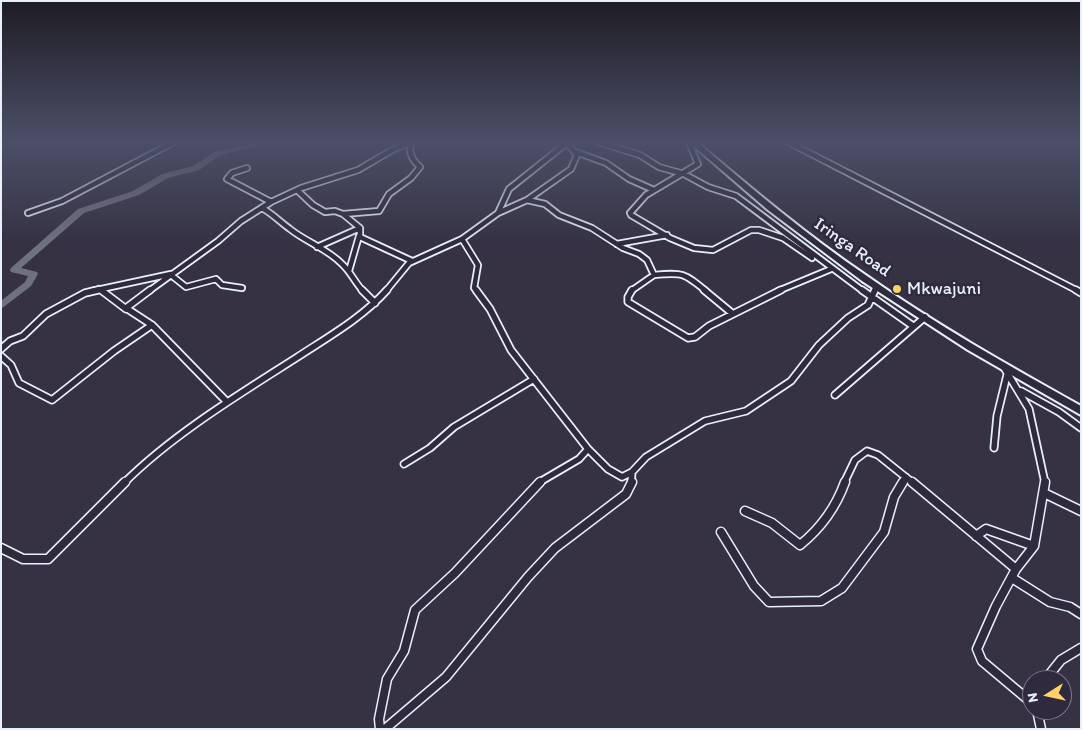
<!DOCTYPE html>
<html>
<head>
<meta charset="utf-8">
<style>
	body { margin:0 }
	#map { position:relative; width:1082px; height:730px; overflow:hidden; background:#363244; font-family:Itim,sans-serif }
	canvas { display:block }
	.frame { position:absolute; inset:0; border:2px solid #e8f1f8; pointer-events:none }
	.north { position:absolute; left:1022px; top:670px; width:50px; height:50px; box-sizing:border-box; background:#2f2a3d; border:1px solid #797a88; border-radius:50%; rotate:260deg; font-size:14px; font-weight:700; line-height:20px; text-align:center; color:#e8f1f8 }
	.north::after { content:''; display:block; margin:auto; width:18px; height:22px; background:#ffd166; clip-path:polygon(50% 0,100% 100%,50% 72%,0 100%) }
</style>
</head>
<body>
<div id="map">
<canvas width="1082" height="730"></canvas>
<div class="frame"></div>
<div class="north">N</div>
</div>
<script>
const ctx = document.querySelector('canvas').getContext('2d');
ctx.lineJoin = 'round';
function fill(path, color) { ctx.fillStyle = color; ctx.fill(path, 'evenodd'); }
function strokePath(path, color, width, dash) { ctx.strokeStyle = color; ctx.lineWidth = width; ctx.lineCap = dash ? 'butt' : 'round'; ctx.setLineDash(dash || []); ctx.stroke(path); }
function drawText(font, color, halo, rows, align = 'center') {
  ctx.font = font + ' Itim,sans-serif'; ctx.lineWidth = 5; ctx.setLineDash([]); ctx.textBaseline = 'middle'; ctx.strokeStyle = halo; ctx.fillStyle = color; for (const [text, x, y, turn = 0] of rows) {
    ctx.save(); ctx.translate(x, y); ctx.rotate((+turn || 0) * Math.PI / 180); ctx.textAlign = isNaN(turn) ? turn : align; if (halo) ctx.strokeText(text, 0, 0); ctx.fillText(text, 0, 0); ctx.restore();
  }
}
fill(new Path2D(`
	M 261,142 L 276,142 L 221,155 L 199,170 L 168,178 L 139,195 L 84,213 L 21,268 L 37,272 L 38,274 L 31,286 L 1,309 L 1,301 L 25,282 L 28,276 L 11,272 L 10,270 L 11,268 L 78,209 L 133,191 L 162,174 L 193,166 L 216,151 Z`), '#70717f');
const streetFar2 = new Path2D(`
	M 598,142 L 640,155 L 659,167 L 684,174 L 708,187 L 736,196 L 863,291
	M 788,142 L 1078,291
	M 692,143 L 690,145 L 698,164 L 646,195 L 630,213 L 631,215 L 670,238 L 694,248 L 713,250 L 751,230 L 759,230 L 783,238 L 812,258
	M 576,152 L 606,163 L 629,179 L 654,190
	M 247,168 L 232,173 L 227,179 L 271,202
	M 297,190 L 313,205 L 325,212 L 335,211 L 343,214 L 360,228 L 360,237 L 412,261
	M 527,200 L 545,204 L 559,215 L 592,228 L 623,248 L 639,254 L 647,260 L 654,275 L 631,291
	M 262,208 C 273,214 280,222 290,229 C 306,242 328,249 342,264 C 351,272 355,283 363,291
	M 28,213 L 62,201 L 174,142
	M 498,213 L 509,189 L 568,142
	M 343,214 L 379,211 L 389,194 L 411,178 L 420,167 C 412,160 407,152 412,142
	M 462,239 L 478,265 L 474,288 L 477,291
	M 617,244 L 667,235
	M 317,247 L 360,228
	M 349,271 L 359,236
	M 171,275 L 186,287 L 216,279 L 222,285 L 242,288
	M 654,275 C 683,272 684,273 706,291
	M 99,289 L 102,291
	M 92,291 L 171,274
	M 149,291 L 218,241 L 241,221 L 271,202 L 301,188 L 358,170 L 394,149 L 411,142
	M 386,291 L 409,263 L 462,239 L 498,213 L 527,200 L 571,169 L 577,155 L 567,143
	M 778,291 L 831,269
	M 874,291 L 877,286`);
const streetFar1 = new Path2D(`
	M 101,290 L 126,309
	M 150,290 L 126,308 L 152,325 L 227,402
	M 362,290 L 375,303
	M 476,290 L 490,309 L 511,350 L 588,449 L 608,469 L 622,477 L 632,472 L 646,457 L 705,421 L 746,411 L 791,381 L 819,345 L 848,318 L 868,305 L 875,290
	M 632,290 L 628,297 L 628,302 L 688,338 L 695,337 L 709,326 L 781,290
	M 704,290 L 733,314
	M 862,290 L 913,326
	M 1076,290 L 1081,293
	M 1,349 L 10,341 L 23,336 L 46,314 L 85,293 L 98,290
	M 1,356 L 11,365 L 19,383 L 52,400 L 114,351 L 152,325
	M 1003,366 L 1029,409 L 1045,483
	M 1021,391 L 1059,412 L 1081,428
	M 835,395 L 925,317
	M 994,448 L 997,416 L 1007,375
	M 404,464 L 430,448 L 454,427 L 534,379
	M 124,483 C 172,435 238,395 296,358 C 328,337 362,318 387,290
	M 538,483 L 579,459 L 588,449
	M 631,483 L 632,472
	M 844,483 L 855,460 L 867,451 L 878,455 L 913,483
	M 902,483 L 906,477`);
const street = new Path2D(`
	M 912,482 L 1016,569
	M 1044,493 L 1081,511
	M 745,511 L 772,523 L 800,545 C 821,528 836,507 845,482
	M 721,532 L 754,586 L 769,602 L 821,601 L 842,588 L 884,532 L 894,497 L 903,482
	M 976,536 L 986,529 L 1034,546
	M 1,548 L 23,559 L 48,559 L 125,482
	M 1012,578 L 1050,602 L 1070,607 L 1081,614
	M 1045,680 L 1061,660 L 1081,648
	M 1032,703 L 982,661 L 977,649 L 996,606 L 1016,569 L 1034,546 L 1045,482
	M 1037,710 L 1041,729
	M 380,729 L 379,719 L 387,679 L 404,651 L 415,610 L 455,573 L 540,482
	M 385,729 L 446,677 L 528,577 L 555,548 L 626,494 L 632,482`);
const highway = new Path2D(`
	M 689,142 L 697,142 C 752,189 807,235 867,276 C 935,324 1008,365 1081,406 L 1081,415 L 968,350 L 862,281 L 768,210 Z`);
strokePath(streetFar2, '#e8f1f8', 8);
strokePath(streetFar1, '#e8f1f8', 9);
strokePath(street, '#e8f1f8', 11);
strokePath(highway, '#e8f1f8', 4);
strokePath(streetFar2, '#2f2a3d', 4.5);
strokePath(streetFar1, '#2f2a3d', 5.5);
strokePath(street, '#2f2a3d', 8);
fill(highway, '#2f2a3d');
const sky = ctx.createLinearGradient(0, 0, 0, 245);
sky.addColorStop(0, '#1e1c25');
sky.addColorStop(0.58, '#4c4f67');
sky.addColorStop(1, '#4c4f6700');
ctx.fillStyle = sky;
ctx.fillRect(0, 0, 1082, 245);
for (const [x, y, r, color] of [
	[897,289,5,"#ffd166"]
]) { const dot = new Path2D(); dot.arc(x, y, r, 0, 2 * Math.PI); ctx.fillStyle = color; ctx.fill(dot); strokePath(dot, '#2f2a3d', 2); }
drawText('18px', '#e8f1f8', '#2f2a3d', [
	["Iringa Road",852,248,35]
]);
drawText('18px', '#e8f1f8', '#2f2a3d', [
	["Mkwajuni",907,289]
], 'left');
</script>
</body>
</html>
